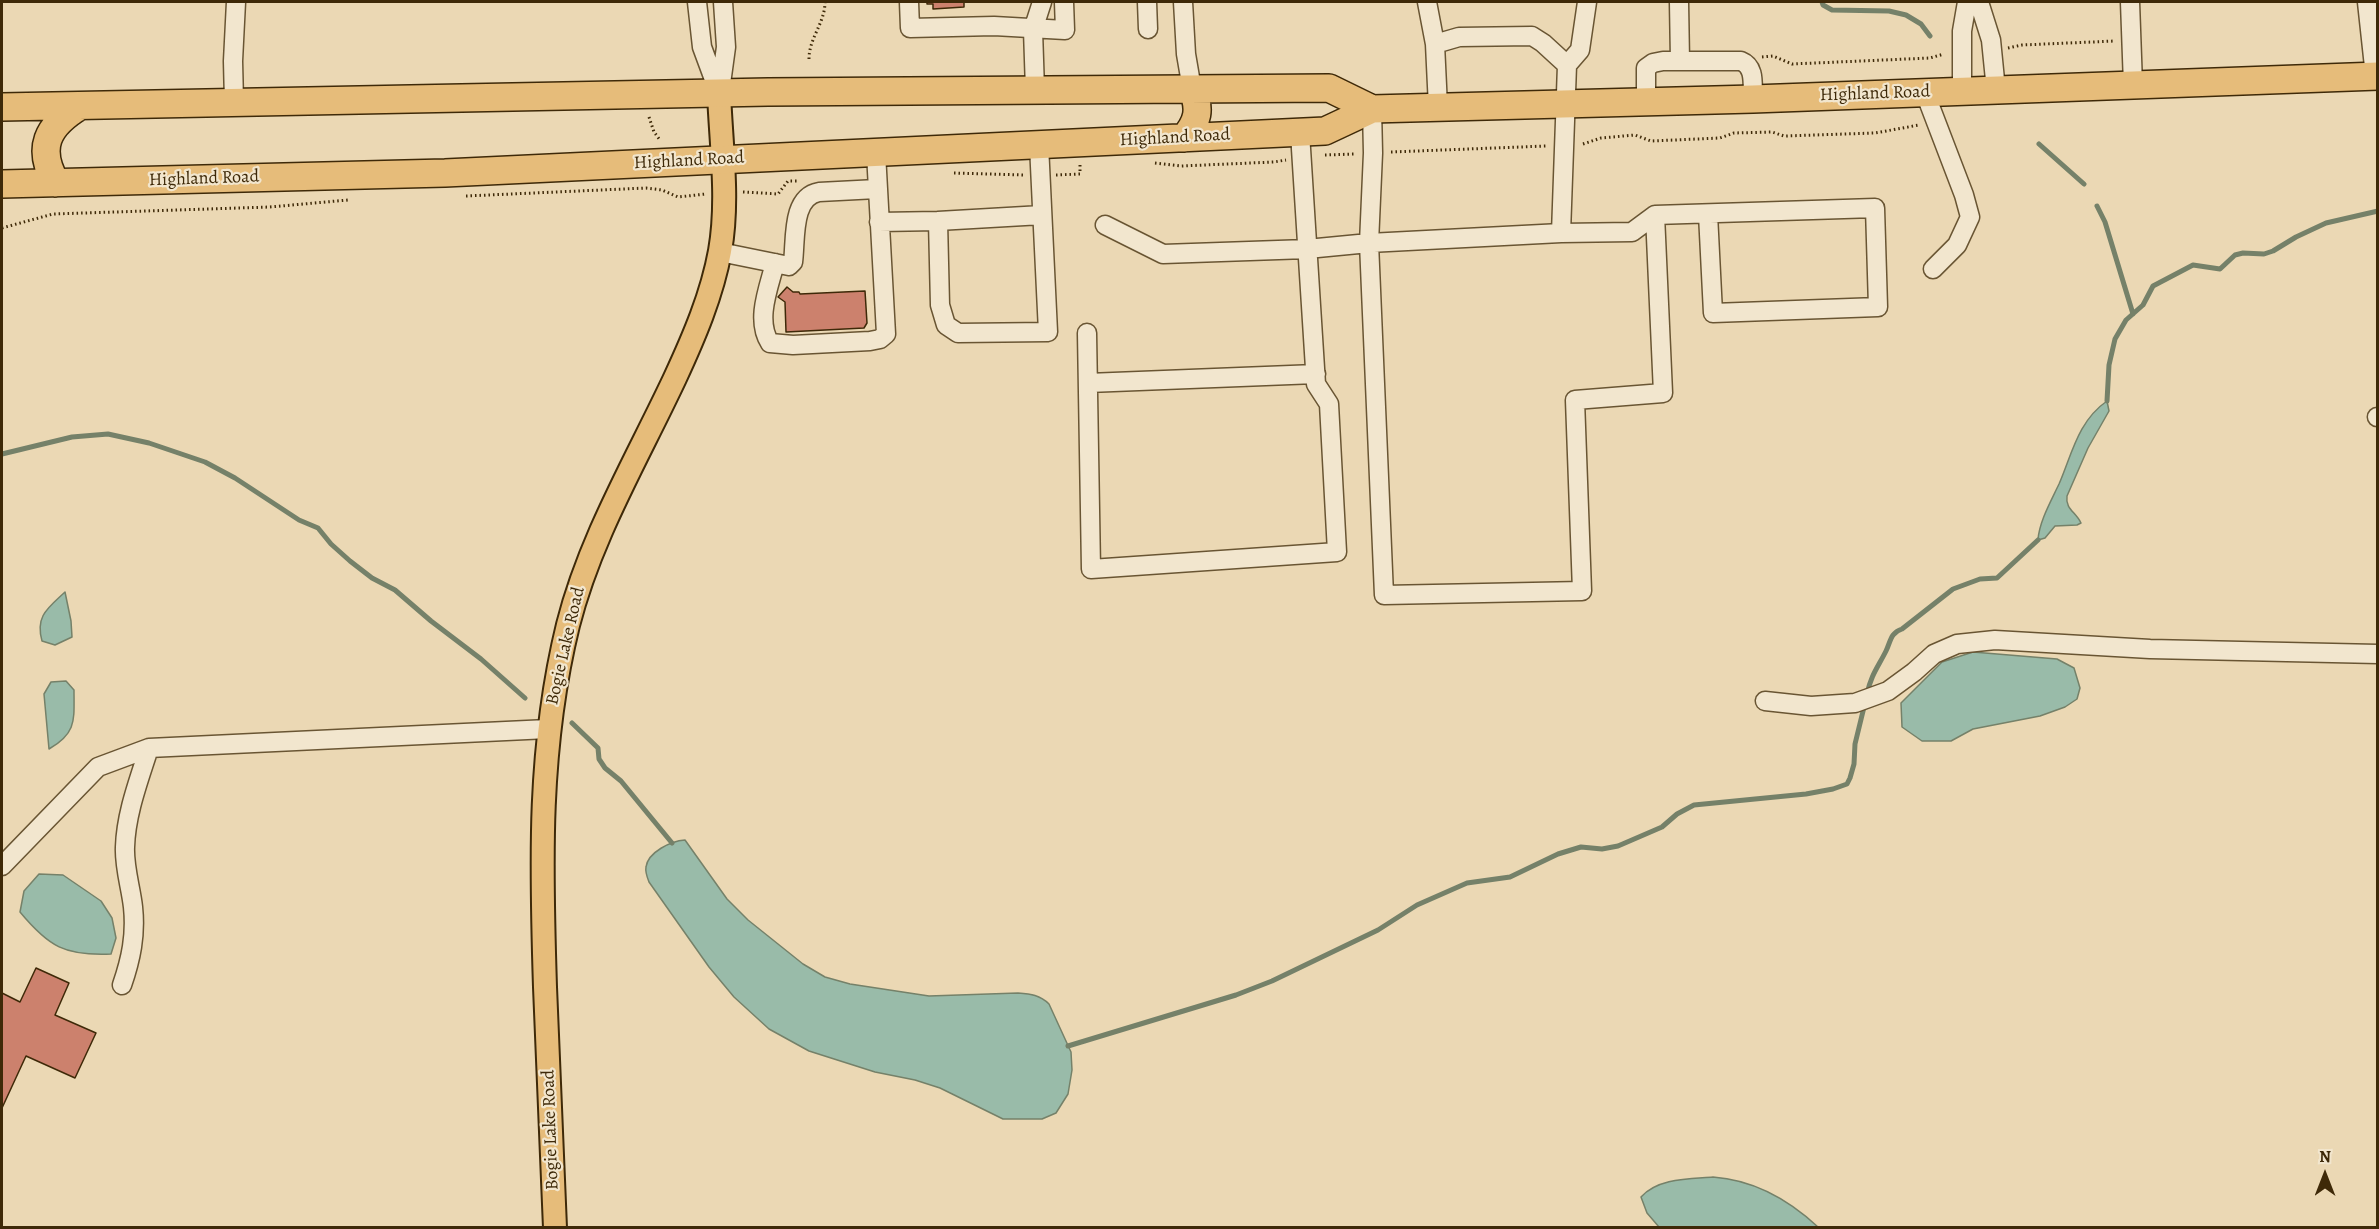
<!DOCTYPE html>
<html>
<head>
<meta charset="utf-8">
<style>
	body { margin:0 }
	#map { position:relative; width:2379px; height:1229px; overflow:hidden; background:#ebd8b4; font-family:Alegreya,serif }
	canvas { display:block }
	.frame { position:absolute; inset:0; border:3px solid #3e2908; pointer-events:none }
	.north { position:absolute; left:2295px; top:1145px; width:60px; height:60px; -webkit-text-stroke:4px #f2e6ce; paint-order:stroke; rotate:0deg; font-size:16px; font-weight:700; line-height:24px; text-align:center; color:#3e2908 }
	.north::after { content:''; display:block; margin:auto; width:21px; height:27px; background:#3e2908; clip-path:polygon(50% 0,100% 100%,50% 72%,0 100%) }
</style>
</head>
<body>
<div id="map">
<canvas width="2379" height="1229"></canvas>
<div class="frame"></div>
<div class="north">N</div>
</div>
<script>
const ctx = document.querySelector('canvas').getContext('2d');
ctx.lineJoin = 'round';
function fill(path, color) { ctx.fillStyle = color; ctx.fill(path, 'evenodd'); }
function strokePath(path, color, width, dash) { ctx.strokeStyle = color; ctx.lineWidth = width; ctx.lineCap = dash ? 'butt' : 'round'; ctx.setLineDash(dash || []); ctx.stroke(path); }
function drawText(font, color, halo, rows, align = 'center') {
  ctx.font = font + ' Alegreya,serif'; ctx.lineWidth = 4.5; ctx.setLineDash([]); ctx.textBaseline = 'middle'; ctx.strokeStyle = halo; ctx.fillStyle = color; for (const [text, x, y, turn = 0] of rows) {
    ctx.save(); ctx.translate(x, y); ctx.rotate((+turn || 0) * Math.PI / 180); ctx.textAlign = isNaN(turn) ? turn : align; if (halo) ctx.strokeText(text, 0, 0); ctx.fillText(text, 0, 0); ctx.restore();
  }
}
const water = new Path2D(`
	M 2107,401 L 2109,411 L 2088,448 L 2067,496 C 2065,509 2076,512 2081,523 L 2077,525 L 2055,526 L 2045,538 L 2038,540 C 2039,522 2051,501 2059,484 C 2072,454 2078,421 2107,401 Z
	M 65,592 L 71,621 L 72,637 L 55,645 L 42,641 C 35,616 48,608 65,592 Z
	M 1973,652 L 2057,659 L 2074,668 L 2080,688 L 2077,699 L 2065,707 L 2040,716 L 1973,729 L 1951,741 L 1922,741 L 1902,727 L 1901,703 L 1942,662 Z
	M 66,681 L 74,690 C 74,720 77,733 49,749 L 44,694 L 51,682 Z
	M 685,840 L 727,899 L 748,920 L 803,964 L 825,977 L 850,984 L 929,996 L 1018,993 C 1031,994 1040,995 1049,1004 L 1071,1052 L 1072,1070 L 1068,1094 L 1056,1113 L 1042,1119 L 1003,1119 L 940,1088 L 915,1080 L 875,1072 L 809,1051 L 769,1029 L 734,997 L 709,967 L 649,882 C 647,877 645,872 646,867 C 648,852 671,841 685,840 Z
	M 39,874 L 63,875 L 101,901 L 112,918 L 116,938 L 111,954 C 65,956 49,947 20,912 L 24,891 Z
	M 1713,1177 C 1754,1180 1789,1200 1818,1227 L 1659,1227 L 1647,1213 L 1641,1197 C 1658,1178 1689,1179 1713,1177 Z`);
fill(water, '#99bba9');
strokePath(water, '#758169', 1.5);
strokePath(new Path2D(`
	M 1822,2 L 1823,5 L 1832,10 L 1889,11 L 1906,15 L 1921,24 L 1930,36
	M 2039,144 L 2084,184
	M 2097,206 L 2105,222 L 2133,314
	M 2107,401 L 2109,365 L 2115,339 L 2126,320 L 2143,305 L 2153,286 L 2193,265 L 2220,269 L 2235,255 L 2243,253 L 2264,254 L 2273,251 L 2296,237 L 2326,223 L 2378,211
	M 2,454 L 72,437 L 108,434 L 149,443 L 205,462 L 235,478 L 299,520 L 318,528 L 331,544 L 350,561 L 372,578 L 395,590 L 431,621 L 481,659 L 525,698
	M 1867,694 C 1871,675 1878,667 1886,651 C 1891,641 1890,633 1902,629 L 1953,589 L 1980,579 L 1997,578 L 2038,540
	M 572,723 L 598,748 L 599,759 L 605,768 L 621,781 L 672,843
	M 1068,1046 L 1236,995 L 1272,981 L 1378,930 L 1417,905 L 1467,883 L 1510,877 L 1558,854 L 1581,847 L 1602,849 L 1618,846 L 1662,827 L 1677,814 L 1694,805 L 1806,794 L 1833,789 L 1847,784 L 1850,778 L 1854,764 L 1855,744 L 1865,703`), '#758169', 5);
const building = new Path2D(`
	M 927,2 L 964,2 L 964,7 L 933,9 L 933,4 L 927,4 Z
	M 787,287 L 793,292 L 799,292 L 800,294 L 865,291 L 867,323 L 864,328 L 786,332 L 785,302 L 778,297 Z
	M 36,968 L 69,983 L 55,1015 L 96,1033 L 75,1078 L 26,1056 L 2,1108 L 2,993 L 20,1002 Z`);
fill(building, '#cc816d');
strokePath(building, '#3e2908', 1.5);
const minor = new Path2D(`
	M 697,2 L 702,47 L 719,93
	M 909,2 L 910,28 L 994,26 L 1065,30 L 1064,2
	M 1147,2 L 1148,29
	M 1183,2 L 1186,54 L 1192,89
	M 1427,2 L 1435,44 L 1438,107
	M 1587,2 L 1580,50 L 1567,65 L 1561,233 L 1369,243 L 1384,595 L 1582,591 L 1575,400 L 1663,393 L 1655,215 L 1875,208 L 1878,307 L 1713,313 L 1708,214
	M 1679,2 L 1680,61
	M 1979,2 L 1991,40 L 1996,90
	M 2130,2 L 2133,85
	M 2367,2 L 2375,76
	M 1435,44 L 1459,37 L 1532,36 L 1543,43 L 1567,65
	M 1035,90 L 1033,30 L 1042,2
	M 720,91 L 726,47 L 723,2
	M 1962,91 L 1962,31 L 1967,2
	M 1925,93 L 1964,195 L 1970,217 L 1957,245 L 1933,269
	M 234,102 L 233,61 L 236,2
	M 1646,102 L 1646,68 L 1653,63 L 1663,61 L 1741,61 C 1756,67 1752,85 1753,99
	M 1039,145 L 1048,332 L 958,333 L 946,325 L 940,305 L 938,221 L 1042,215
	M 879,222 L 938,221
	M 1105,225 L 1163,254 L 1307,249 L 1369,243 L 1373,153 L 1372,109
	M 1561,233 L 1632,232 L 1655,215
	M 720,252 L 789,266 L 793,262 C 796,240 791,197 819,192 L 877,189
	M 775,263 C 769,287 755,320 770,343 L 793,345 L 870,341 L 880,339 L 886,334 L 876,153
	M 1087,333 L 1091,569 L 1337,552 L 1329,404 L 1316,384 L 1300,133
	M 1088,383 L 1316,374
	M 2377,417 L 2378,417
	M 1765,701 L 1811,706 L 1855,703 L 1888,691 L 1914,672 L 1934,654 L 1957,644 L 1995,640 L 2150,649 L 2378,654
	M 2,866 L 98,767 L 149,748 L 548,729
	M 122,985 C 131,959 136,935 133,907 C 131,888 124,867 125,847 C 126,813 139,780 149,748`);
const major = new Path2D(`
	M 555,1228 C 552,1147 548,1067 545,987 C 541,863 538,747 568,625 C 590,538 637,459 675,378 C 694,337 712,295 720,251 C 729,200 721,145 719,93`);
const highway = new Path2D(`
	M 2,107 L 768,92 L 1329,88 L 1372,109
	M 1184,138 C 1198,122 1201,109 1192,89
	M 56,183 C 36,148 47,126 80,106
	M 2,184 L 445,173 L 1325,131 L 1372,109 L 1753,99 L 2378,76`);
strokePath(minor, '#695533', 21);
strokePath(major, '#3e2908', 26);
strokePath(highway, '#3e2908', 30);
strokePath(new Path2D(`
	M 2008,48 L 2022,45 L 2115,41
	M 1762,57 L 1773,56 L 1792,64 L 1930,58 L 1944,54
	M 809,59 C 809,38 825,23 825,2
	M 649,117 L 654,132 L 660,140
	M 1583,144 L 1601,138 L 1635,135 L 1651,141 L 1720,138 L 1734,133 L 1772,132 L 1784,136 L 1875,133 L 1919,125
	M 1391,152 L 1546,146
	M 1325,155 L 1354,154
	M 1155,163 L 1181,166 L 1274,162 L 1286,160
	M 954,173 L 1023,175
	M 1056,175 L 1080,174 L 1080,165
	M 743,192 L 778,194 L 788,181 L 799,181
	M 466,196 L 646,188 L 662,190 L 678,197 L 706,194
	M 2,228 L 53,214 L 270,207 L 348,200`), '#3e2908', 3, [1.5, 3]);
strokePath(minor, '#f2e6ce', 18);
strokePath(major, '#e6bc7a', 22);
strokePath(highway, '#e6bc7a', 27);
drawText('18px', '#3e2908', '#f2e6ce', [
	["Highland Road",1875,94,-2],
	["Highland Road",1175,138,-3],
	["Highland Road",689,161,-3],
	["Highland Road",204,179,-2],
	["Bogie Lake Road",566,646,-77],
	["Bogie Lake Road",551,1130,-92]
]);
</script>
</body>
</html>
